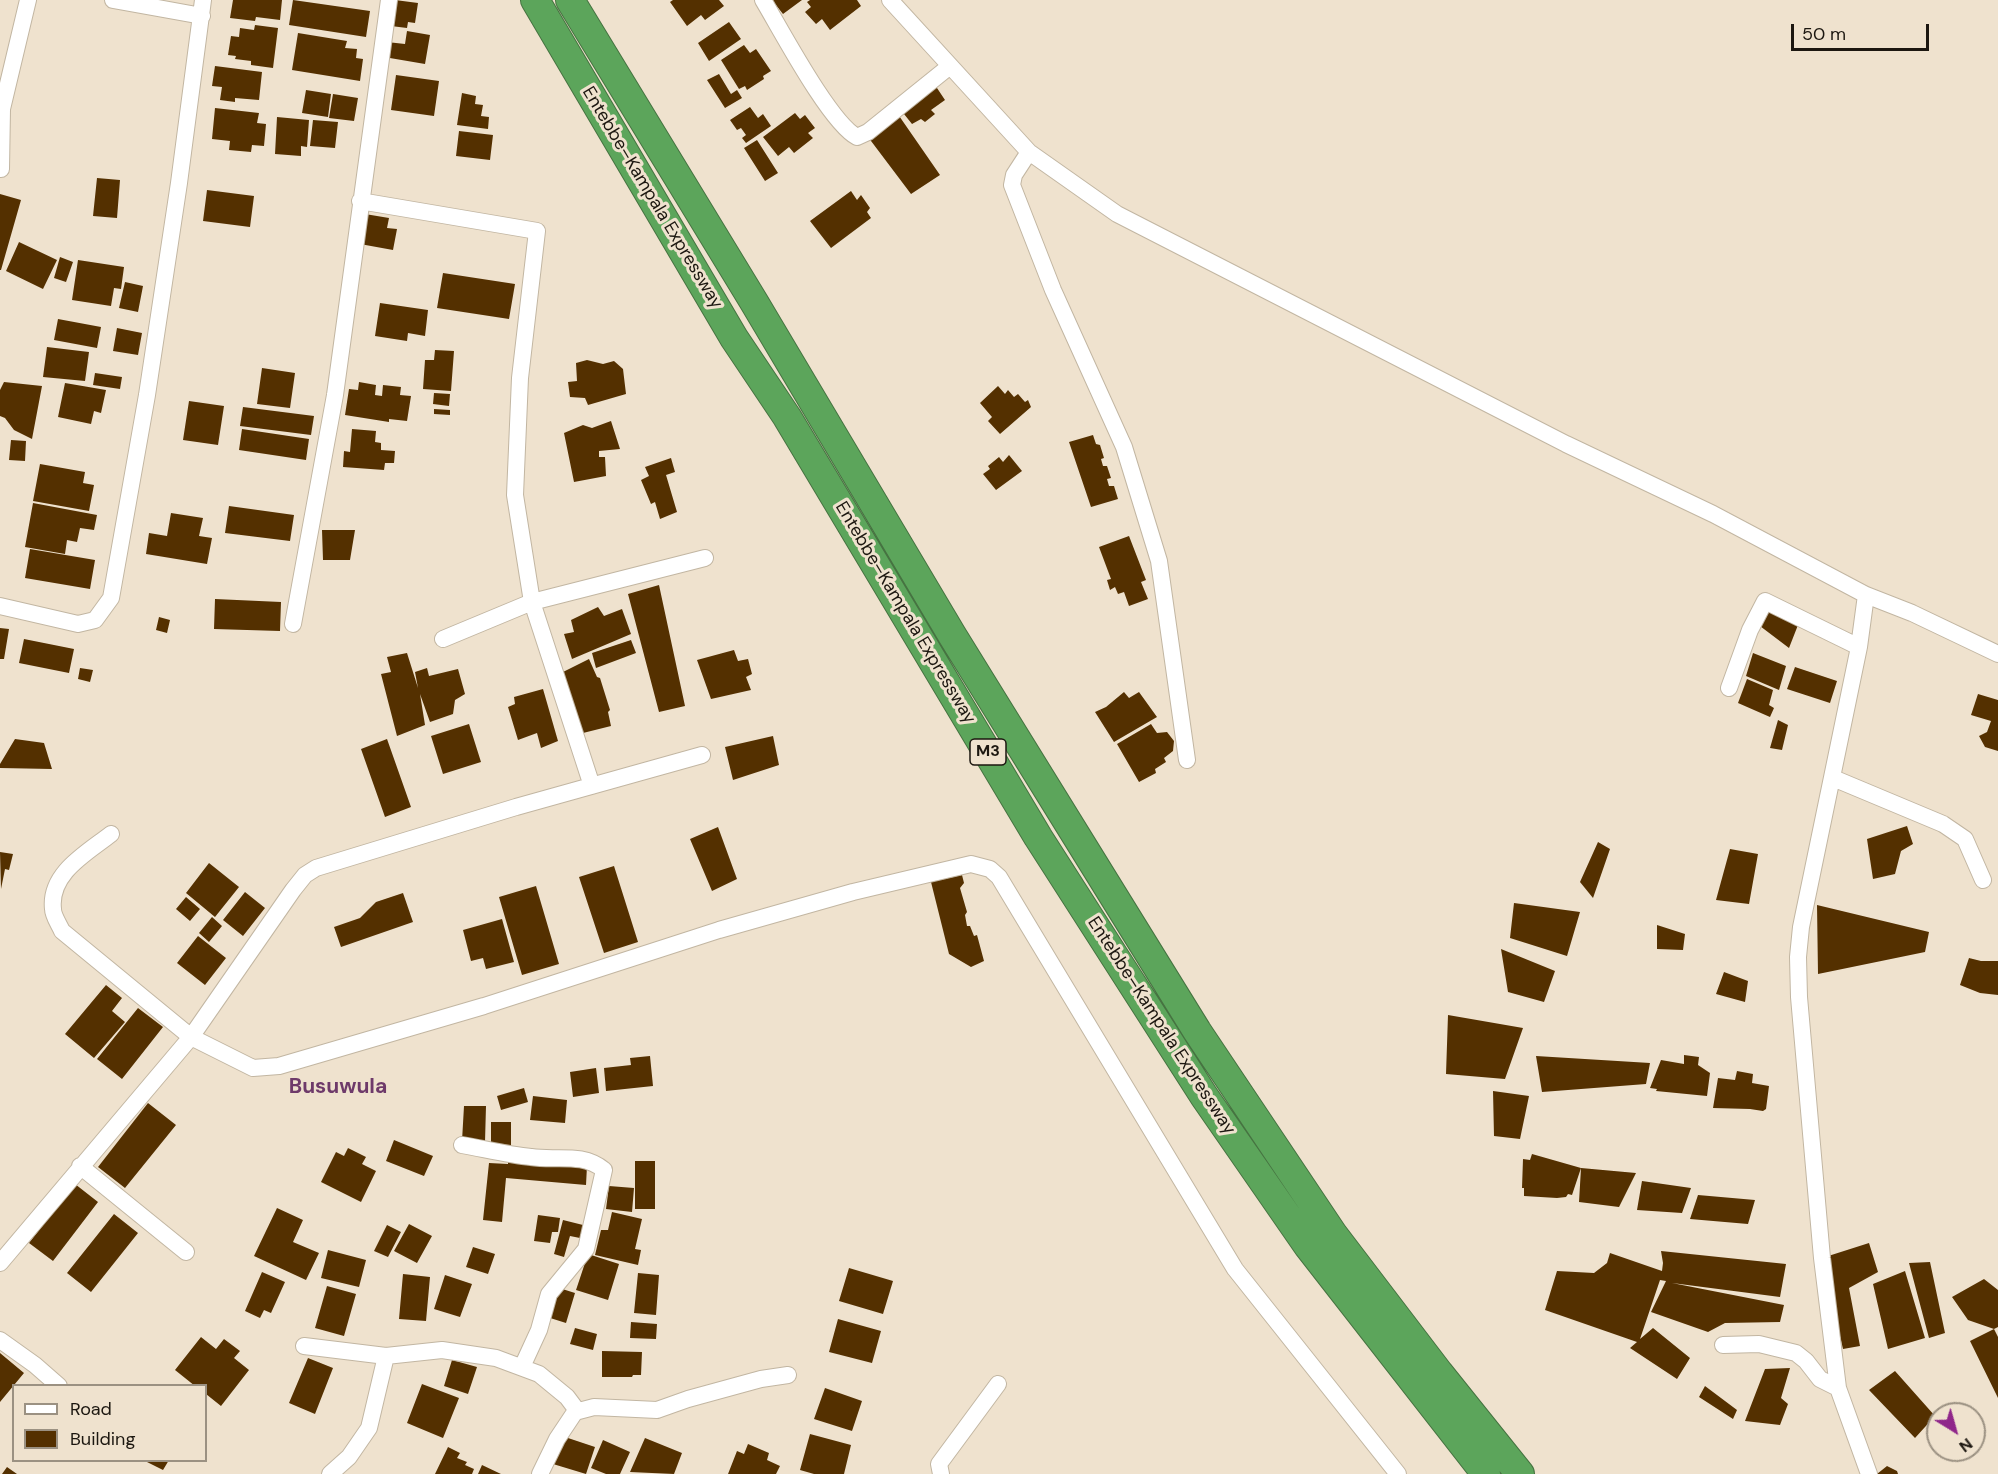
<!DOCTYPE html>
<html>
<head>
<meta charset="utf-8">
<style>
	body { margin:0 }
	#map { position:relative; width:1998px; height:1474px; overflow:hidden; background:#efe2ce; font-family:"DM Sans",sans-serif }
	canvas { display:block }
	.legend { position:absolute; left:12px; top:1384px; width:195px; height:78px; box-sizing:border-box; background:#efe2ce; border:2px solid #9b9182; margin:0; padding:8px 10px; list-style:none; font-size:18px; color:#1c1710 }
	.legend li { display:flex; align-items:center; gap:12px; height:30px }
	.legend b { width:30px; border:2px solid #9b9182 }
	.north { position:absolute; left:1926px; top:1402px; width:60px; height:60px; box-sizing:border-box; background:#efe2ce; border:2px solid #9b9182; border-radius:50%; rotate:143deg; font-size:16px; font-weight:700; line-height:24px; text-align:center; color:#1c1710 }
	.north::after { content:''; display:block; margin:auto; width:21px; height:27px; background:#8f268a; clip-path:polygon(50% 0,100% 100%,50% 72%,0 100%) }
	.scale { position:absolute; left:1791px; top:24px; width:138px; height:27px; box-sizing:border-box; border:3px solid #1c1710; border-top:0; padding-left:8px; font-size:18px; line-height:21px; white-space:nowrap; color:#1c1710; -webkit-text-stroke:4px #efe2ce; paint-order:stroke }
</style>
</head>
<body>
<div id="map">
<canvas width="1998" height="1474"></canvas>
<ul class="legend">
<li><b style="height:8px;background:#fff"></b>Road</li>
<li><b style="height:16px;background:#543000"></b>Building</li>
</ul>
<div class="north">N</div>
<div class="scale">50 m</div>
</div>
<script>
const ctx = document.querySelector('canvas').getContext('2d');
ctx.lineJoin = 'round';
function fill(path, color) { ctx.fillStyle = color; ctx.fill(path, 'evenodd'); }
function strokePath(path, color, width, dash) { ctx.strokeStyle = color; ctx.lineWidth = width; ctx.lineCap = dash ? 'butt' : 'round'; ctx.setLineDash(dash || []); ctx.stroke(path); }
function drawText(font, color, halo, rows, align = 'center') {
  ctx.font = font + ' "DM Sans",sans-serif'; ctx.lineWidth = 6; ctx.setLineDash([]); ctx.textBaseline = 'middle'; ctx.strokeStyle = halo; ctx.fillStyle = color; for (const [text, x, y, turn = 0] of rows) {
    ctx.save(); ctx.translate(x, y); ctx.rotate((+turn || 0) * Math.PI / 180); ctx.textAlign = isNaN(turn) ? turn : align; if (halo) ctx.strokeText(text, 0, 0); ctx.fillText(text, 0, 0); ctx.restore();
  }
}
fill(new Path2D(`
	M 233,0 L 282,0 L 280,20 L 256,17 L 255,21 L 230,18 Z
	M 293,0 L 370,11 L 366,37 L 289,25 Z
	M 395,0 L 418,3 L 415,23 L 408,22 L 407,28 L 391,26 Z
	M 673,0 L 719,0 L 724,6 L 705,20 L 701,15 L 687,26 L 670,2 Z
	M 772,0 L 802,0 L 783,14 Z
	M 810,0 L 857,0 L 861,6 L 830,30 L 822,19 L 816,24 L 805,12 L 811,7 L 807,2 Z
	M 729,22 L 741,39 L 709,61 L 698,43 Z
	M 255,25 L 278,28 L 273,68 L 251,65 L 251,61 L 235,59 L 236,56 L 228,55 L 231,36 L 239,37 L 240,28 L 254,30 Z
	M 407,31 L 430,35 L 425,64 L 384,57 L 387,42 L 405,44 Z
	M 298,33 L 347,41 L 345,48 L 357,49 L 356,58 L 363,59 L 360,81 L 292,70 Z
	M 744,45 L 750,53 L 756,49 L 771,71 L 763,76 L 764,79 L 747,90 L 745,86 L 739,89 L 721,60 Z
	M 215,66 L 262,72 L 259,100 L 235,98 L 235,102 L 220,100 L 222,87 L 212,86 Z
	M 719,74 L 731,94 L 737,90 L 742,98 L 725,108 L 707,80 Z
	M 396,75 L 439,81 L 434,116 L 391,110 Z
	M 935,85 L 945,100 L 931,110 L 935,114 L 925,122 L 921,119 L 912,124 L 900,109 Z
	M 306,90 L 331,94 L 328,117 L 302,113 Z
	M 462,93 L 476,96 L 475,104 L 483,105 L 481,116 L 489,117 L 488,129 L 457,125 Z
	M 333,94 L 358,98 L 354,121 L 329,118 Z
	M 750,107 L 758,118 L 763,114 L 771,126 L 746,143 L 742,138 L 746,135 L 741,128 L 737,130 L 730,120 Z
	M 215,108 L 259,113 L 257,123 L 266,124 L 264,146 L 252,145 L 251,152 L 229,150 L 230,141 L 212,139 Z
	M 895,110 L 940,175 L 911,194 L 865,133 Z
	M 795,113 L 800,119 L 805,115 L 815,128 L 808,133 L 813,138 L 794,153 L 789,147 L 778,156 L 763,137 Z
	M 277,117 L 309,120 L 307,147 L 301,146 L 301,156 L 275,154 Z
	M 313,120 L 338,122 L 335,148 L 310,146 Z
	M 459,131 L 493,135 L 490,160 L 456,156 Z
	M 757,140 L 778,173 L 765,181 L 744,148 Z
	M 97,178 L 120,180 L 117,218 L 93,216 Z
	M 207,190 L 254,196 L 250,227 L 203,221 Z
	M 851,191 L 857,200 L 861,195 L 870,208 L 867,212 L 871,218 L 831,248 L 810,221 Z
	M 0,194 L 21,200 L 1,270 L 0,270 Z
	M 365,214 L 389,218 L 387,228 L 397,229 L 393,250 L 360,244 Z
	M 19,242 L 57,260 L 43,289 L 6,271 Z
	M 60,257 L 73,262 L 66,282 L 54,278 Z
	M 78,260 L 124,267 L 121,289 L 114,288 L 111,306 L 72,300 Z
	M 443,273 L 515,284 L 509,319 L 437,308 Z
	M 125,282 L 143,286 L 138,312 L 119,308 Z
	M 380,303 L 428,310 L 425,336 L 408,333 L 407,341 L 375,336 Z
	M 58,319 L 101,327 L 97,348 L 54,340 Z
	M 117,328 L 142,333 L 138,355 L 113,351 Z
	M 47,347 L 89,352 L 85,381 L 43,377 Z
	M 435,350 L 454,351 L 451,391 L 423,389 L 425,360 L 434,360 Z
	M 587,360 L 603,364 L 614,361 L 623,369 L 626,394 L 588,405 L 585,398 L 570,397 L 568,382 L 577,381 L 576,363 Z
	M 262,368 L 295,373 L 290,408 L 257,404 Z
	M 95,373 L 122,377 L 120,389 L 93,385 Z
	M 4,382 L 42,386 L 32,439 L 14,430 L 5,418 L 0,416 L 0,390 Z
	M 359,382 L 376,385 L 375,395 L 382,396 L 383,385 L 401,387 L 400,395 L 411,396 L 407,421 L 389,419 L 389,422 L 345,415 L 349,389 L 358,390 Z
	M 65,383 L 106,390 L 101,413 L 94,411 L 91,424 L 58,417 Z
	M 998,386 L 1005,394 L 1008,390 L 1014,397 L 1018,394 L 1025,402 L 1028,400 L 1031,407 L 1000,434 L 988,421 L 992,417 L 980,403 Z
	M 434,393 L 450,394 L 449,406 L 433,404 Z
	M 189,401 L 224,406 L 218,445 L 183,440 Z
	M 243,407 L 314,416 L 311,435 L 240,426 Z
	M 434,409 L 450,410 L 450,415 L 434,414 Z
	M 611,421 L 620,449 L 599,451 L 599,457 L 605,457 L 606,476 L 574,482 L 564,433 L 583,425 L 592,428 Z
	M 242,429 L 309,439 L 306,460 L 239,450 Z
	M 352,429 L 376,431 L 375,442 L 381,443 L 381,450 L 395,451 L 394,463 L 385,463 L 384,470 L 343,467 L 344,451 L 350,452 Z
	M 1093,435 L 1096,444 L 1100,445 L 1104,458 L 1101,459 L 1103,466 L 1107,466 L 1111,478 L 1107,479 L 1109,486 L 1114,486 L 1118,499 L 1091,507 L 1069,442 Z
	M 11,440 L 26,441 L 25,461 L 9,460 Z
	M 1009,455 L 1022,471 L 996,490 L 983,474 L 990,469 L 988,466 L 999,457 L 1003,462 Z
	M 671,458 L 675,472 L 666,475 L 677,512 L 660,519 L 655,502 L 651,504 L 641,480 L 649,476 L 645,467 Z
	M 40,464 L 85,472 L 83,483 L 94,485 L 89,511 L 33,501 Z
	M 33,503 L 97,515 L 94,530 L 80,528 L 77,542 L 67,540 L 65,554 L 25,547 Z
	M 229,506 L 294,515 L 290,541 L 225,533 Z
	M 171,513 L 203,518 L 199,536 L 212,538 L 207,564 L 146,554 L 149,533 L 167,536 Z
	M 322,530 L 355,530 L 350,560 L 323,560 Z
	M 1129,536 L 1146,580 L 1141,582 L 1148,599 L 1129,606 L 1124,592 L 1118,594 L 1115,587 L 1110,590 L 1107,580 L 1111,579 L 1099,547 Z
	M 30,549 L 95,560 L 90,589 L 25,578 Z
	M 659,585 L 685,706 L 659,712 L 628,594 Z
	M 215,599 L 281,602 L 280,631 L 214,629 Z
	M 1766,604 L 1798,625 L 1789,648 L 1756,623 Z
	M 598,607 L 604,616 L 622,609 L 631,634 L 572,659 L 564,634 L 574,632 L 571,620 Z
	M 159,617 L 170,620 L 167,633 L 156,630 Z
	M 0,628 L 9,629 L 4,659 L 0,659 Z
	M 24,639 L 74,649 L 69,673 L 19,663 Z
	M 631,640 L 636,653 L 596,668 L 592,653 Z
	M 734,650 L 738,661 L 748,659 L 752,674 L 746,677 L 751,690 L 711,699 L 697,660 Z
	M 407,653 L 418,688 L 415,672 L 427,668 L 429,676 L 458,669 L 465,694 L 455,700 L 453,714 L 430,722 L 420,694 L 425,725 L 397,736 L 381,674 L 391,672 L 387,657 Z
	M 1753,653 L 1786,666 L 1779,690 L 1746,676 Z
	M 589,659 L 597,677 L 600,678 L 610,710 L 608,712 L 611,726 L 583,733 L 561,673 Z
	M 1795,667 L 1837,681 L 1830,703 L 1787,689 Z
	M 80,668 L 93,670 L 90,682 L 78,679 Z
	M 1747,679 L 1773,690 L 1769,705 L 1774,708 L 1770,717 L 1738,703 Z
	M 543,689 L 558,741 L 541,748 L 537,733 L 518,740 L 508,707 L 515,704 L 514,697 Z
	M 1124,692 L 1129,698 L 1139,692 L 1157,717 L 1114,742 L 1095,712 L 1106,707 Z
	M 1978,694 L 1998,700 L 1998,751 L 1985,747 L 1979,736 L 1987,732 L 1991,721 L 1971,715 Z
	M 1778,720 L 1788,725 L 1782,750 L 1770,748 Z
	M 469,724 L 481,762 L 443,774 L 431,736 Z
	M 1151,724 L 1157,733 L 1167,732 L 1174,741 L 1173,751 L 1164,758 L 1166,762 L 1155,769 L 1156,773 L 1139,782 L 1117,744 Z
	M 773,736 L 779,765 L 733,780 L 725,747 Z
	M 15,739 L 44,743 L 52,769 L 0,768 L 0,764 Z
	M 387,739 L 411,807 L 385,817 L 361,749 Z
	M 1907,826 L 1913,844 L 1901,851 L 1895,874 L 1873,879 L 1867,839 Z
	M 718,827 L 737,879 L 712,891 L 690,839 Z
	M 1598,842 L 1610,849 L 1593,898 L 1580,882 Z
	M 1730,849 L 1758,854 L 1749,904 L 1716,900 Z
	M 0,852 L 13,854 L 9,870 L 5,869 L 1,889 Z
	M 209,863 L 239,887 L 215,917 L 186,893 Z
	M 614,866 L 638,942 L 604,953 L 579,877 Z
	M 962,875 L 964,883 L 960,888 L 967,912 L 965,915 L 967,926 L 970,926 L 974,936 L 977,935 L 984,961 L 971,967 L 949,954 L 931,882 Z
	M 536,886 L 559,964 L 522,975 L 499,897 Z
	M 245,892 L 265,908 L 243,936 L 223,920 Z
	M 403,893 L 413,922 L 341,947 L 334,927 L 360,918 L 376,902 Z
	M 186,897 L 200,909 L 190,921 L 176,909 Z
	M 1514,903 L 1580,912 L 1567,956 L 1510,938 Z
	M 1817,905 L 1929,932 L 1925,952 L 1818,974 Z
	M 212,917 L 222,926 L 209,942 L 199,933 Z
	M 502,919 L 514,962 L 486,969 L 483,958 L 471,961 L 463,930 Z
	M 1657,925 L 1685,934 L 1683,950 L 1657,949 Z
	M 198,936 L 226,958 L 205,985 L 177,963 Z
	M 1501,949 L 1555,971 L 1544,1002 L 1508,992 Z
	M 1969,958 L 1981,961 L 1998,961 L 1998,995 L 1980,993 L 1960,985 Z
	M 1724,972 L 1748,981 L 1745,1002 L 1716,994 Z
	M 106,985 L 122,998 L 112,1011 L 125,1022 L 94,1058 L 65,1034 Z
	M 138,1008 L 163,1027 L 122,1079 L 97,1059 Z
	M 1448,1015 L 1523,1028 L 1505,1079 L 1446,1074 Z
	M 1684,1055 L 1699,1057 L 1698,1065 L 1710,1073 L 1707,1096 L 1656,1091 L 1657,1089 L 1650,1088 L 1661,1060 L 1684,1064 Z
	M 650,1056 L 653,1086 L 606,1091 L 604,1068 L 631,1065 L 630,1058 Z
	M 1536,1056 L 1650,1063 L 1646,1084 L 1542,1092 Z
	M 596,1068 L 599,1093 L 573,1097 L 570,1072 Z
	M 1737,1071 L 1753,1074 L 1752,1083 L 1769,1086 L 1766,1109 L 1763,1111 L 1750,1109 L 1713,1108 L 1718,1078 L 1735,1080 Z
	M 524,1088 L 528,1102 L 501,1110 L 497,1096 Z
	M 1493,1091 L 1529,1096 L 1520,1139 L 1494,1136 Z
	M 533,1096 L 567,1100 L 565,1123 L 530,1120 Z
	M 148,1103 L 176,1125 L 125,1188 L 98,1167 Z
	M 464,1106 L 486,1106 L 485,1142 L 462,1141 Z
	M 491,1122 L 511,1122 L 511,1145 L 491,1144 Z
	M 394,1140 L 433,1156 L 424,1176 L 386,1161 Z
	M 348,1148 L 366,1157 L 362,1164 L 376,1171 L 361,1202 L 321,1182 L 336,1152 L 344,1156 Z
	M 1532,1154 L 1581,1168 L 1572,1195 L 1568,1194 L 1566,1197 L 1557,1198 L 1524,1196 L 1524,1188 L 1522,1188 L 1523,1159 L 1530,1160 Z
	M 508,1160 L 587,1166 L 586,1185 L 506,1178 L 502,1222 L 483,1220 L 489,1163 L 508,1164 Z
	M 635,1161 L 655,1161 L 655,1209 L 635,1209 Z
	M 1581,1168 L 1636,1173 L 1619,1207 L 1579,1202 Z
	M 1642,1181 L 1691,1188 L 1682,1213 L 1637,1210 Z
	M 75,1184 L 98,1202 L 53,1261 L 29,1243 Z
	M 609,1186 L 634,1188 L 632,1212 L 606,1209 Z
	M 1698,1195 L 1755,1200 L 1748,1224 L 1690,1219 Z
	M 277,1208 L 303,1220 L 293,1242 L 319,1253 L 306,1280 L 254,1256 Z
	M 612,1212 L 642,1219 L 635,1249 L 641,1250 L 638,1265 L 595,1255 L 601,1230 L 608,1230 Z
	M 114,1214 L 138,1233 L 91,1292 L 67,1273 Z
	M 538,1215 L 560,1218 L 558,1232 L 552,1232 L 550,1243 L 534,1241 Z
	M 563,1220 L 583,1225 L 580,1238 L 570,1236 L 564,1257 L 554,1254 Z
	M 409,1224 L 432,1236 L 417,1263 L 394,1251 Z
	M 387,1225 L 401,1232 L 388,1257 L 374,1251 Z
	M 1869,1243 L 1878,1272 L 1849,1288 L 1860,1346 L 1843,1349 L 1822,1258 Z
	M 473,1247 L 495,1254 L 488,1274 L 466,1267 Z
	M 328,1250 L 366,1260 L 359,1287 L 321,1278 Z
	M 1661,1251 L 1786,1264 L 1780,1297 L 1672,1283 L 1784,1305 L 1780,1322 L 1725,1323 L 1708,1332 L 1651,1312 L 1666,1281 L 1660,1280 L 1640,1339 L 1653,1328 L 1690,1358 L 1677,1379 L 1630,1348 L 1637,1342 L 1545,1310 L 1557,1271 L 1594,1273 L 1607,1263 L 1610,1253 L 1662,1271 L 1663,1263 Z
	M 588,1254 L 619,1264 L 608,1300 L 576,1290 Z
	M 1930,1262 L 1945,1333 L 1929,1338 L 1909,1263 Z
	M 849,1268 L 893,1281 L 883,1314 L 839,1301 Z
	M 1905,1271 L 1925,1338 L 1888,1349 L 1873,1284 Z
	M 262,1272 L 285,1282 L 271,1313 L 264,1310 L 260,1318 L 245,1311 Z
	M 638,1273 L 659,1275 L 656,1315 L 634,1313 Z
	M 403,1274 L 430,1277 L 426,1321 L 399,1319 Z
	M 445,1275 L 472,1284 L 460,1317 L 434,1309 Z
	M 1984,1279 L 1998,1290 L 1998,1327 L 1994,1329 L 1998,1337 L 1998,1398 L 1970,1341 L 1994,1329 L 1968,1320 L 1952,1297 Z
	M 327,1286 L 356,1294 L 344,1336 L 315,1328 Z
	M 556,1287 L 575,1293 L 566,1323 L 547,1317 Z
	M 838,1319 L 881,1331 L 872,1363 L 829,1352 Z
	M 631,1322 L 657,1324 L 656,1339 L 630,1338 Z
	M 575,1328 L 597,1334 L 593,1350 L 570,1344 Z
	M 201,1337 L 216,1349 L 224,1339 L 240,1351 L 234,1358 L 249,1370 L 221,1406 L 206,1394 L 206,1386 L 195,1386 L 175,1370 Z
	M 602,1351 L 642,1352 L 641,1375 L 633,1375 L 632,1377 L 602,1377 Z
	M 0,1353 L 24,1373 L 0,1402 Z
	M 308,1358 L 333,1368 L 315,1414 L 289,1403 Z
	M 452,1360 L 477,1367 L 468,1394 L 444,1386 Z
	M 1790,1368 L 1781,1398 L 1788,1404 L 1780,1425 L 1745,1421 L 1765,1369 Z
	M 1895,1371 L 1935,1416 L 1915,1438 L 1869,1390 Z
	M 422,1384 L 459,1398 L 443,1438 L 407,1423 Z
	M 1705,1386 L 1737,1410 L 1733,1419 L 1699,1397 Z
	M 825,1388 L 862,1401 L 852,1431 L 814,1419 Z
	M 810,1434 L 851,1445 L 844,1474 L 814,1474 L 800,1470 Z
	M 562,1436 L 595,1447 L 586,1474 L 553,1464 Z
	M 645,1438 L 682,1453 L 674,1474 L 630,1472 Z
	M 603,1440 L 630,1452 L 620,1474 L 606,1474 L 591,1468 Z
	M 748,1444 L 769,1453 L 767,1460 L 780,1466 L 776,1474 L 728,1474 L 737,1451 L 744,1454 Z
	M 448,1447 L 460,1453 L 457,1458 L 467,1462 L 465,1465 L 474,1469 L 472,1474 L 435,1474 Z
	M 143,1460 L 169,1460 L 163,1470 Z
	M 482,1465 L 501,1474 L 478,1474 Z
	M 1887,1466 L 1897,1471 L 1898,1474 L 1877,1474 Z
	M 7,1467 L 17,1474 L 2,1474 Z`), '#543000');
const minor = new Path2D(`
	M 113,0 L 202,16
	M 763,0 C 781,30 830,123 857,137 L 868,132 L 950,66
	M 890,0 L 1029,152 L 1117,214 L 1566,444 L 1713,514 L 1866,595 L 1912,613 L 1998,654
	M 1029,152 L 1014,175 L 1012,185 L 1053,290 L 1124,447 L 1159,561 L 1187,760
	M 1,169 L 2,109 L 28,0
	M 360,201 L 537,231 L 520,378 L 515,495 L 532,602 L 592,786
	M 1866,595 L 1859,647 L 1801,927 L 1798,957 L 1799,997 L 1822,1258 L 1838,1388 L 1869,1474
	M 0,606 L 78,624 L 95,620 L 111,598 L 147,395 L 179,183 L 203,0
	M 293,624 L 335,395 L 389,0
	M 443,639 L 532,602 L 705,558
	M 1729,688 L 1750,630 L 1765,601 L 1859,647
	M 1833,778 L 1943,824 L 1965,839 L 1983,880
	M 111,834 C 87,853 49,873 53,909 C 53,916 59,924 62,931 L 191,1037 L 253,1068 L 279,1066 L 484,1006 L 719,930 L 853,892 L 971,864 L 990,869 L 999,877 L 1235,1269 L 1398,1474
	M 462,1145 C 485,1149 508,1155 531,1157 C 557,1161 582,1152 604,1170 L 586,1249 L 549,1294 L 539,1330 L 522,1367
	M 80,1166 L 186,1252
	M 0,1263 L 191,1037 L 293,890 L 305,875 L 316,868 L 516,807 L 702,755
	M 0,1340 L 35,1365 L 59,1386
	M 1723,1345 L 1759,1344 L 1796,1353 L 1806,1361 L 1820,1379 L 1838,1388
	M 304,1346 L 386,1356 L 442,1350 L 496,1358 L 539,1374 L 567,1397 L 576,1409 L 575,1412
	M 330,1474 L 349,1457 L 369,1428 L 386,1356
	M 540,1474 L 557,1439 L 575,1412 L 594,1407 L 657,1410 L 688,1399 L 761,1379 L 788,1375
	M 941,1474 L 939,1464 L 998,1384`);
const motorway = new Path2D(`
	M 535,0 L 734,338 L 787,417 L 1038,837 L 1204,1096 L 1308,1246 L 1486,1474
	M 570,0 L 754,302 L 952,635 L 1197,1031 L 1333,1234 L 1439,1373 L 1520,1474`);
strokePath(minor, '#c2b6a2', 18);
strokePath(motorway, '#467341', 30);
strokePath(minor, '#fff', 16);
strokePath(motorway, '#5ca55b', 28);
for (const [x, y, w] of [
	[988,752,36]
]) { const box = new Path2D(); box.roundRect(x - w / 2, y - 13, w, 26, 4.5); ctx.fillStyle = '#efe2ce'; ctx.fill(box); strokePath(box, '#1c1710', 1.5); }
drawText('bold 16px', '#1c1710', null, [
	["M3",988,752]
]);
drawText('18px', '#1c1710', '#efe2ce', [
	["Entebbe–Kampala Expressway",652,198,59],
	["Entebbe–Kampala Expressway",905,613,59],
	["Entebbe–Kampala Expressway",1161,1026,57]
]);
drawText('bold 21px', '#6e3a6a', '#efe2ce', [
	["Busuwula",338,1087]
]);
</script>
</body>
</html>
